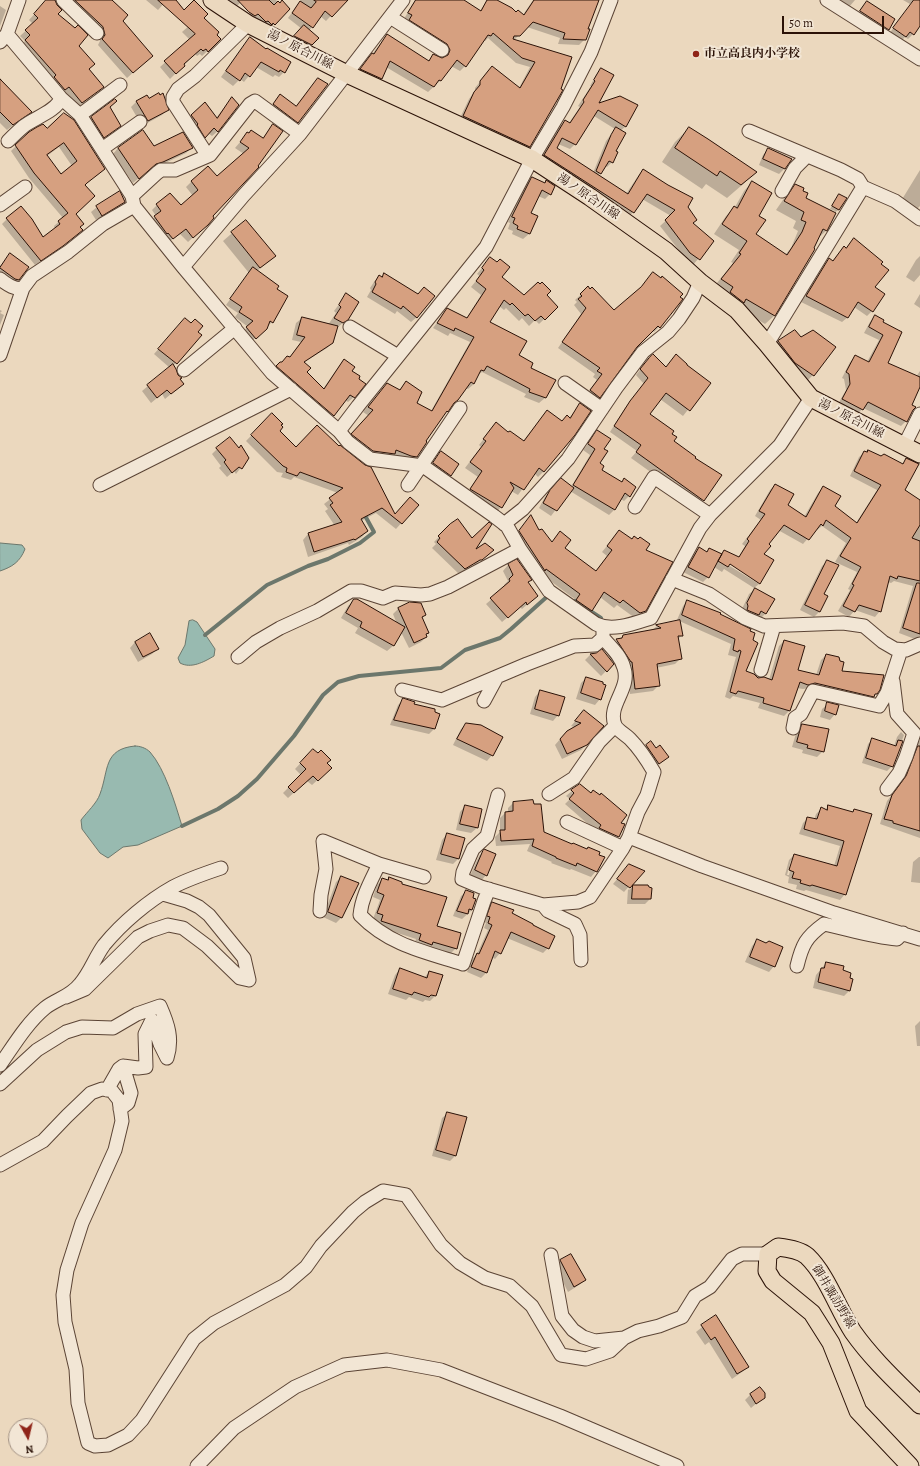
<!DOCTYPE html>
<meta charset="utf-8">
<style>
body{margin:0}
#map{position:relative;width:920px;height:1466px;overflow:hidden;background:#ebd8be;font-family:Alegreya,serif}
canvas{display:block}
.north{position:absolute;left:8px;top:1418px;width:40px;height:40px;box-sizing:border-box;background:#f2e6d5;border:1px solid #a29183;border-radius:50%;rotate:172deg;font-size:11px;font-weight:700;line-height:16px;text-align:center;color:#2b1207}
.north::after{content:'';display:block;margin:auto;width:14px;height:18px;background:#8f2418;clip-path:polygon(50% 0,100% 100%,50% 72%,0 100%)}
.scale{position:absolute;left:782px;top:16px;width:102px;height:18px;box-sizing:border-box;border:2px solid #2b1207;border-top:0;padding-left:5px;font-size:12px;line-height:14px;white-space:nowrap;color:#2b1207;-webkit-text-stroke:3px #f2e6d5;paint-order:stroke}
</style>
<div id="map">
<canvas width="920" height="1466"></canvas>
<div class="north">N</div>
<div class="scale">50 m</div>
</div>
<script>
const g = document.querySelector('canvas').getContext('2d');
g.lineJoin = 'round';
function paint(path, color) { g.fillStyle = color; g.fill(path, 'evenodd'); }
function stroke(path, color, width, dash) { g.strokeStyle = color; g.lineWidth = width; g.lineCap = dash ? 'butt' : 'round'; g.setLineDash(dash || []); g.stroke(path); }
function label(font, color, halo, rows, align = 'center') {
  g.font = font + ' Alegreya,"Noto Serif JP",serif'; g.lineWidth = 4; g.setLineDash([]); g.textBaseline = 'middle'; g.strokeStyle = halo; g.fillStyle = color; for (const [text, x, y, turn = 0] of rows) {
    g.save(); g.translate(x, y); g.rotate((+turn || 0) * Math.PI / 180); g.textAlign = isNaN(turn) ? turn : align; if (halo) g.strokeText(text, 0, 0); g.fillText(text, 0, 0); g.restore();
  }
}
const water = new Path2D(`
 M0,543L22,545L25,549C20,562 12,567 0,571Z
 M193,620L197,622L215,649L214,656C204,662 191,669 180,663L178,658L185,645L189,621Z
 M135,746C140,746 146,748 150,752C165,769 175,803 182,826L138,845L123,847L108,858L100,853L82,829L81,820C87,812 97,803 100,794C109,770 103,749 135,746Z`);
paint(water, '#98bab0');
stroke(water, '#6c776c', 1);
paint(new Path2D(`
 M47,0H51L57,14L75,30L78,46L88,69L103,87L77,108L20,46L25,41L20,36L33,24L29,20Z
 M63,0H111L121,21L146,61L127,78L98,45L100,41L98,33Z
 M146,0H167L158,10Z
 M224,0H243L233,10Z
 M267,0H276L280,4L289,9L269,29L248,15Z
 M301,0H346L326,21L320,16L309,31L312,45L306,50L290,42L302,29L288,18Z
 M415,0H462L480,11L487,0H495L523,15L533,0H596L585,39L579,45L558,44L560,38L527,27L514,40L570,58L529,146L524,152L458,122L469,99L475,91V88L487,73L519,88L530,67L516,63L488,38L485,41L483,40L465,66L460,71L451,66L441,80L428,92L386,67L381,79L376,84L356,75L387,35L428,61L434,55L442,59L444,58L445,56L441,49L404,19Z
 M841,0H855L849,7Z
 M903,0H914L910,4Z
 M867,2L888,29L882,34L855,17L862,7Z
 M0,6L6,10L0,26Z
 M200,16L220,39L202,56L200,54L197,56L195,54L170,79L160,67L190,40L182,32Z
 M902,16L913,34L908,39L905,37L900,42L889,34Z
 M250,39L284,72L279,77L275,75L273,77L256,67L244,82L240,79L233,86L221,77L245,44Z
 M601,69L597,104L636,106L625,127L620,131L614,151L612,162L607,167L605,166L598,176L626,194L638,176L643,170L687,208L692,223L713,241L693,265L685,258L660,226L671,216L642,199L633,212L628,218L539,160L560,126L565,121L569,123L580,107L578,106L591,86H590L596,75ZM594,116L615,129L606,141L593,173L556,148L558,144L570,149L575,144Z
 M0,78L2,80L1,81L30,112L7,130L0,123Z
 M147,96L148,100L167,110L162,115L142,126L131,107L136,102Z
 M280,96L295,107L298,122L292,128L268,110Z
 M115,100L109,108L119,126L98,142L86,123Z
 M227,104L218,131L212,136L208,133L200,142L186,121L191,115L216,118Z
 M273,125L201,230L188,242L180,234L167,243L149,222L156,216L152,210L157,205L180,207L193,196L186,187L191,182L208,167L216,177L244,154L235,148L247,134L262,139Z
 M689,128L756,172L742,185L727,198L706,184L702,189L662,162L675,142Z
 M47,129L104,169L83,185L74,214L79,227L76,235L57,250L35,265L2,224L7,219L43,239L55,229L54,226L63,218L29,178L11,151L29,133ZM59,147L72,166L61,176L47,156Z
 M154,147H192L186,153L157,167L150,169L133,183L113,154L118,148Z
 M768,149L784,169L779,174L759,165L763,155Z
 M920,170V206L916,210L901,201Z
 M533,178L544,184L546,181L550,194L545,199L538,196L529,213L537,216L529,234L523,239L512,234L513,231L508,229L510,223L508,222L527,183Z
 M752,182L758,216L755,234L785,255L791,248L798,231L793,228L796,221L776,210L787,194L795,185L804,199L834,213L835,211L830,209L839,195V210L835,212L826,231L817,239L812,249L814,250L774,316L765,324L737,308L713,288L733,263L731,262L739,250L714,234L726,216L735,207L744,191Z
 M124,202L118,207L96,220L91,212L97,207Z
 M246,221L274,256L257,271L275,289L272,322L250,343L241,333L248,327L235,317L238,313L226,305L249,273L223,241Z
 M854,239L880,264L874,288L872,311L867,316L854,307L848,317L842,322L801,302L824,265L829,259L832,261L839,253L844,247L846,249Z
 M10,255L18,280L12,285L0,277V266Z
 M920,256V275L914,282L906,277L916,260Z
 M490,258L501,278L524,296L545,295L557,307L539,324L535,320L529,326L522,318L519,321L506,308L504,310L499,306L489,322L517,356L530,368L554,380L545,398L539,403L524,397L526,394L482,372L478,375L474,384L468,389L466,388L457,400L442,416L424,441L416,457L411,462L368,456L347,439L369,416L363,412L387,384L398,391L406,383L416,403L431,411L470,342L450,333L448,336L433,328L447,309L466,319L481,295L471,287L480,276L477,274Z
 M384,275L417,317L411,322L397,311L395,314L367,297L371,290L370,288L374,282L379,276L381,277Z
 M588,288L614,311L679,297L659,327L654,332L652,330L634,349L599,397L594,402L585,396L597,380L593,377L595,374L558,348L581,314L574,305L577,302L575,300Z
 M920,294V308L914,304Z
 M346,295L347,319L337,328L332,343L327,348L303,363L305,372L323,389L339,366L344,360L351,371L354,397L348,402L345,400L328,421L274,368L280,363H282L289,358L301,342L292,340L296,323L302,318L328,325L336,313L334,311Z
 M0,310L2,311L0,313L4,315L0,325Z
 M875,317L882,323L886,364L916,377L920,371V385L911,405L906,421L901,426L863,408L857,415L838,404L846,390L844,379L842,378L850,362L855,357L867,362L879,340L864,333L870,322Z
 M185,319L200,335L173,366L179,380L177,389L165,399L162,394L151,403L142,391L170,368L154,354Z
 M795,331L813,375L805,383L770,350L779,342Z
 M649,358L665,368L685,365L709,383L683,416L660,399L649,415L671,434L673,441L694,458L721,476L698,506L631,458L637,451L610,432L625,408L644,384L636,375Z
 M580,405L544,471L538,477L534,473L518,495L511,491L501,507L496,513L466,495L478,477L465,468L481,447L479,445L496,423L508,433L523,441L547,411L561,422L569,418Z
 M272,414L280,426L278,431L296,448L395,515L417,505L396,529L376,513L361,521L367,531L362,537L349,545L348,543L308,557L303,540L308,534L335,526L325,511L328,509L324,504L338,493L294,477L291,480L281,477L283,473L277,472L246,441Z
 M598,431L603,450L598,464L601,470L621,483L624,480L629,496L624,501L621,499L614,510L609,515L570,491L551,516L539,508L545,497L556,485L571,487L590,455L583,450Z
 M217,449L248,458L236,474L234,471L227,477L219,468L221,466L212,454Z
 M441,452L451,476L445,481L428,469Z
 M865,452L902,464L906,459L903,491L920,501V641L899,633L913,586L894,581L891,583L888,582L880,611L875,617L855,610L849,617L838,611L850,590L848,589L857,572L835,562L846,543L822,526L817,530L816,529L803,544L778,530L768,544L762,554L726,561L725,563L759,584L754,588L724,569L722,572L714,567L708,577L703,582L683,572L694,554L699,549L706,553L710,549L721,555L724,551L738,558L745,546L742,544L761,520L755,516L770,490L775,485L786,505L804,517L818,493L824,487L834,507L856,523L877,490L850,476L859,457Z
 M530,517L539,531L551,543L563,548L595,572L607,556L602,552L619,531L632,540H638L644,550L645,611L639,616L635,618L617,605L614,608L600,597L586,615L572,606L576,600L541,574L514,537Z
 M450,525L473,552L487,555L475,565L474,564L459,574L432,548L436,544L434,542Z
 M517,561L527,583L537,596L522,609L520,607L502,622L486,604L506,587L504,585L508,581L503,571L508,565Z
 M828,561L820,611L814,617L800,610L822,566Z
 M755,589L774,599L765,614L760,619L742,609L749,594Z
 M354,600L397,624L393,614L398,609L410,603L425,615L422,618L428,633L426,635V637L421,642L409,648L401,632L393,646L387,651L355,633L358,628L341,618L348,606Z
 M688,601L749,630L745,672L758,679L769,680L779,646L784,641L797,670L816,675L821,660L826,655L840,672L876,693L868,701L809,688L803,689L797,688L789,711L784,716L758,708L760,703L733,696L730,699L725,697L736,657L728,655L731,644L677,620L683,606Z
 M680,622L682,635L677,640L681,658L675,664L656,668L659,685L653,691L630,694L627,667L612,645L624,636L651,631L657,626Z
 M135,642L157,649L152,654L138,662L130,648Z
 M596,654L613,664L601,676L585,660L590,655Z
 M586,678L602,685L600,699L595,705L576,699L581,683Z
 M540,691L558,715L553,721L530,714L535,697Z
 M403,700L439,714L434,729L429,734L390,725L398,705Z
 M828,704L835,714L830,720L820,717L822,709Z
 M584,711L587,744L581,750L562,759L555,745L567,731L575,727L571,726Z
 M466,724L492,755L487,761L453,745L461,729Z
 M802,725L823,751L817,757L802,753L803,750L792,747L797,730Z
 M901,732L904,735L892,766L887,771L862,763L868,744L873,739L894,746L897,737Z
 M920,740V838L880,824L887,801L901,783L916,744Z
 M650,743L656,750L667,757L653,769L641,751Z
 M313,750L331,768L312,785L307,781L288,798L283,793L301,775L295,769Z
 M579,785L620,823L623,825L618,837L613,842L596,831L565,804L570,799L566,796Z
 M513,803L543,832L572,845L587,850L596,871L591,877L571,869L570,870L551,863L552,862L527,851L530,844L496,846L495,837L500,832V818L505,813H508V808Z
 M465,806L477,828L471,833L456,830L460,812Z
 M829,806L852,813L854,810L845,894L840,900L806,890L804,891L796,889L797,885L788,883L789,877L785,875L789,860L794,855L834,866L840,846L799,834L803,823L808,818L814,820L816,814L821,809L825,810ZM791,860H793L789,875H787Z
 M447,834L464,839L458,859L453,864L436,860L442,840Z
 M485,850L486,875L481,881L470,876L479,856Z
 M919,857H920V883L911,882L913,862Z
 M629,865L643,871L624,892L613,884Z
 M341,877L342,917L336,923L323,917L336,882Z
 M389,878L456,948L450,954L414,945L416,939L376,926L378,921L373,919L380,900L373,897L377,885L383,879L387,881Z
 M633,886L651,888L650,899L645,904H627L628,889L629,890Z
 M467,891L472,910L462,919L453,916L461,896Z
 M493,903L511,913L548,948L543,953L507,938L500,953L495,959L492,957L486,973L481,978L467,972L472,959L477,954L488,930L484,928L486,923L483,921L487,908Z
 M757,940L774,966L769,972L745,962L752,946Z
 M826,963L842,971L849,991L844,996L813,988L816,975Z
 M400,969L424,978L429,972L435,996L430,1001L425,1000L423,1002L409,997L406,1000L388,994L395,975Z
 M920,1021V1046H917L915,1026Z
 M448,1113L456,1155L450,1161L432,1156L442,1118Z
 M561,1261L585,1280L579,1285L568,1292L555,1266Z
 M716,1316L747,1367L742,1372L732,1379L709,1342L705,1345L696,1332Z
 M750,1395L764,1397L751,1408L745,1400Z`), '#0003');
stroke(new Path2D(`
 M575,601L601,618
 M205,635L267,585L308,566L328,559L360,543L374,532L363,512
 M182,826L218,809L238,796L257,779L294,736L323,695L338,682L359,676L441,668L465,650L500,638L511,629L550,594`), '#6c776c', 4);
const building = new Path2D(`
 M46,0H55L57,5L62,10L58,14L75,28L78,25L88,35L79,46L95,64L89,69L104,87L82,103L69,87L65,90L54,77L56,75L25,40L30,35L25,30L38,18L34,14Z
 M75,0H112L128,15L123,21L153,56L133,73L102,39L105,35L103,27Z
 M158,0H176L184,10L194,0L208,14L204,18L219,32L217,35L221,39L208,52L206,49L203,51L201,49L184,64L185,66L176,74L164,61L195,34Z
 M238,0H269L274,5L278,1L280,3L282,0L290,9L275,25L273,23L272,25L268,21L266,22L258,14L255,16L249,12Z
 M314,0H348L332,17L325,11L313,28L292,13L300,1L311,8L316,2Z
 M416,0H464L481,11L487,0H497L512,8L516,12L518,10L524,15L534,0H599L588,29H590L586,40L563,39L565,33L533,22L520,36H514L513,39L572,57L561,89L563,90L530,147L463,116L474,92L480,85V81L492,66L520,88L535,62L522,58L493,33L491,36L488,35L466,67L457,60L441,81L439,80L434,87L390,61L382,79L360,69L372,53L374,54L387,34L429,61L433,54L442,58L448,55L450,50L447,44L409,20L412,15L408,13Z
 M914,0H920V26L914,35L910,32L906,37L893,28Z
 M867,1L895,19L889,30L860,11Z
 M304,25L319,38L312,45L294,36Z
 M250,37L266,49L267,48L291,62L285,73L280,70L279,72L261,62L250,77L245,73L240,81L226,71Z
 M601,68L614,75L599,103L620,96L638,105L626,127L598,110L576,145L562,138L557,148L628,194L643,169L668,185L693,198L688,207L697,220L693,223L714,241L700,260L690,253L665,220L675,210L647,194L634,213L544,155L565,120L570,123L584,102L583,100L595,81L594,80Z
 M318,78L328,84L298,123L273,104L280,94L296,106Z
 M0,79L32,112L13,125L0,112Z
 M159,93L160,95L163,93L169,110L148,121L136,101L147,95L149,98Z
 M232,97L239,105L218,132L214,128L205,138L197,125L198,124L191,115L205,102L217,118Z
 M115,99L117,101L110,107L121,126L104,138L91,117Z
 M64,113L74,120L105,169L87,183L85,185L95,196L76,214L84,224L80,227L83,230L63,246L41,261L6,218L21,206L32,219L43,237L60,224L58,221L68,213L34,173L15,145L29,132L37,127L43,124L47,128ZM64,143L77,161L61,174L47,155Z
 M273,124L283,131L258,166L259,167L213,216L214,218L208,225L193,238L186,229L173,239L168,233L167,234L154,216L161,211L156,204L170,193L181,205L198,190L191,181L208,166L217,176L249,148L240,142L247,132L249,133L251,130L263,138Z
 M616,127L626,133L616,151L618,152L613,163L609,161L601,174L596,171L611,135Z
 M689,127L708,139L757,172L741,185L720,171L717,176L675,148Z
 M143,130L154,146L183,132L193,148L163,162L156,164L139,179L118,148Z
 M768,148L792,159L785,169L763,159Z
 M532,177L545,183L546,180L555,186L551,195L542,190L531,213L538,216L530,234L517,229L518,226L513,223L515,218L512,217Z
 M752,181L772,193L759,216L766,220L756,234L787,255L802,232L806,222L801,220L804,212L784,201L795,184L804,188L803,191L808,193L806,198L836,213L827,231L823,229L814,248L815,249L775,316L746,299L744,303L730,292L733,287L721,279L741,254L739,253L747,241L722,224L734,206L737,208Z
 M120,191L125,202L102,216L96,206Z
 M839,194L847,198L839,210L832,206Z
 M246,220L276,256L260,268L231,232Z
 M854,238L883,262L881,264L889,270L875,287L885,294L873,312L858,302L848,318L806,296L829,258L833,261L844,246L846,248Z
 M10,253L29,267L19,280L15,279L0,268Z
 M490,257L497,262L500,259L510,267L502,277L524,295L538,282L540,284L542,282L551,291L547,295L558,307L545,320L541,316L535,321L528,314L525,316L512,303L510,305L504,300L490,322L527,341L519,355L533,363L531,368L556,380L546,398L529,392L530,389L487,366L484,371L481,370L474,384L471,382L458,400L454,403L448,412L447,411L426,441L427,442L417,457L411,456L396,450L395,454L373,451L351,434L373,410L368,407L387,383L400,390L406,381L422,392L417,403L432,411L474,337L455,328L454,331L437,323L447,308L467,318L486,289L476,281L484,270L482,268Z
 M253,267L279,286L277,289L288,296L273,323L270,321L267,329L256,339L246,327L253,321L239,312L242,307L230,299Z
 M653,272L661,278L662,276L683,294L680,297L683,299L660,328L658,326L637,347L600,398L590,390L602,374L597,371L600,368L562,342L586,308L578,299L582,296L580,294L588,286L590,289L592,287L614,310L641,287Z
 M384,273L418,294L424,287L435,296L417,318L403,306L401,309L372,292L376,284L375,282L379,275L382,277Z
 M346,293L359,302L348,320L343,323L334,318L341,307L339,305Z
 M875,315L884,320L883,322L902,332L888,363L920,377V387L912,405L916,407L913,410L907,422L868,402L863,410L842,399L850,384L849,374L846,372L855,355L869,362L883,335L869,327Z
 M302,317L338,326L333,343L304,362L311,368L307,372L324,389L344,359L355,367L352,371L360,376L359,379L366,384L355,398L350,395L334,416L276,366L280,362H282L287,356L290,357L305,337L297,335Z
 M185,318L191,323L195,319L203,326L198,332L202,335L177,364L158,349Z
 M795,330L801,337L813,330L836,347L814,376L795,363L778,341Z
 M653,354L666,367L676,354L687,364V365L711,383L690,411L666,393L650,414L674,431L672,434L677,437L674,441L696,457L695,458L722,475L704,501L636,452L641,445L614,426L630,401L648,378L640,369L649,358Z
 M173,364L176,369L178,375L182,378L180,379L184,384L171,394L167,390L157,398L147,385Z
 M580,403L591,411L575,435L544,472L539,468L524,490L510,482L514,488L502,508L470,489L482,471L470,462L486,441L483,439L496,422L508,432L510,431L524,441L547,410L562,421L567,415L570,418Z
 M272,413L283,424L281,425L283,427L280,431L296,447L317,425L339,446L340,445L365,465L371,467L395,514L410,497L419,505L402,524L382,508L361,519L368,531L355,540L354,539L314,552L308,533L342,522L330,505L333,503L329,498L343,488L300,472L297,476L286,472L287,468L283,466L251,435Z
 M597,430L611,439L604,449L608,451L600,463L604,466L602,470L622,482L624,478L636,487L630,497L625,493L615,510L573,485L595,449L588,444Z
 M230,437L239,448L241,445L249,458L242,469L239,467L232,473L224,462L226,460L216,448Z
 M868,450L881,456L884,454L903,464L906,458L919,464L905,490L920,500V525L912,538L920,541V581L898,576L897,579L890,576L881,612L859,605L855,612L843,606L854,585L852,584L861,567L840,556L851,538L826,520L823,526L821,524L809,540L784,525L769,544L771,546L764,554L774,560L760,584L730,564L728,567L718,561L709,578L688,567L699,547L707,552L709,548L722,554L718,561L724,550L739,557L749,541L747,539L765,514L759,511L775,484L794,494L788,505L806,517L823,486L841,496L835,506L857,523L881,485L854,471L864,451L867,452Z
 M441,451L459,464L451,476L433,463Z
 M561,478L574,488L557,511L543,503L550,490Z
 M531,515L539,530L542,529L552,542L560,531L571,540L565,548L596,571L612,550L607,546L619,530L632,539L634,536L638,539L640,537L650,544L646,550L673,562L646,611L640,613L623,600L620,603L604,592L592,611L576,600L580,594L546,569L545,571L519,531Z
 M458,519L472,538L489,522L492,524L476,549L485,543L494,550L482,560H480L465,569L437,542L440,538L438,536L450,524Z
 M517,559L532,580L528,582L538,596L527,605L526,602L508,618L490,598L510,581L509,579L513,575L508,564Z
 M827,560L839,565L824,594L828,596L820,612L805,605Z
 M917,583H920V634L903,628Z
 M755,588L775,599L766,614L761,611L759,615L747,610L748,606L747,603Z
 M354,599H357L405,627L394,646L360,627L362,622L346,613Z
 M687,600L721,613L720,614L751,629L750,631L755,633L753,640L758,643L746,671L754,674L758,678L764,677L772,680L784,640L805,646L798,670L819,675L826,654L839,657L840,661L844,662L842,671L884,675L880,690L877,694H875L874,697L815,683L808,685L800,682L790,711L763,703L764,698L738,691L736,694L730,692L741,651L739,650L738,652L733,650L735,639L682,615Z
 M410,602L421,603L426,615L422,617L429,633L426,634L427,637L414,643L398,608Z
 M680,620L683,636H678L682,659L657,664L660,686L635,689L632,662H631L616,639L622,638L623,635L661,628L656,625Z
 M150,633L159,649L143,657L135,642Z
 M602,649L614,664L607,672L590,654L596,653Z
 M586,677L603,682V684L606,685L601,700L581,693Z
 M540,690L565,697L559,716L535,709Z
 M403,698L415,702L414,704L435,709V712L440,714L435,729L394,720Z
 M827,702L839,705L836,715L825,711Z
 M584,710L604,726L587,745L567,754L560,739L567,731L581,723L575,721Z
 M466,723L481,725L503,737L493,756L457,739Z
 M802,724L829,729L824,752L807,748L808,745L797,742Z
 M872,738L896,746L898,740L903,741L893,767L866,758Z
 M651,741L656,748L660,745L669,757L659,764L646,745Z
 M918,746H920V831L893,823V821L884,819L892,795L906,776Z
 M313,749L318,753L321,750L331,760L327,763L332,768L318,781L313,776L294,793L288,787L306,769L300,763Z
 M580,784L591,793L593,790L600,795L601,793L627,815L621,823L625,824L619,837L599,828L601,825L569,799L574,793L571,790Z
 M533,800L534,804H541L544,832L572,844L573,843L587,849L588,847L600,852L599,855L605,857L597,872L577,863L576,866L556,858V857L532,846L534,839L501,841L500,830H505V812L513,811V802Z
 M465,805L482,809L478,828L460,824Z
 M828,805L853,812L854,809L872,814L846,895L812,885L810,886L800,883L801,880L792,878L794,872L789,870L794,854L837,866L844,841L804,829L807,817L817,819L821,807L827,810Z
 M447,833L465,838L459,859L441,854Z
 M484,849L496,854L487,876L475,870Z
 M629,864L645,871L630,888L617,879Z
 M341,876L359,883L342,918L328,912Z
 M389,877L402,882V884L447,897L437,926L461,933L457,949L433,942L432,945L419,940L421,934L381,921L383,915L377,913L384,895L377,892L382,878L388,880Z
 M633,885H648L649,887L652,888L651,899H632Z
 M466,890L474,893L473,898L476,899L472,910L469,909L468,914L457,911Z
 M492,902L514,910L512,913L533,924V925L555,936L549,949L511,932L501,954L495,951L487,973L471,967L477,953L479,954L492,925L488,923L490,917L487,916Z
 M757,939L766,943L769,941L783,947L775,967L750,957Z
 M826,962L844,966L843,970L851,973L850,978L853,979L850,991L818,982L821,968H824Z
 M400,968L427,978L429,971L443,975L436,996L431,995L429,997L414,992L412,995L393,989Z
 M447,1112L467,1117L456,1156L436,1150Z
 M571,1254L586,1280L574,1287L560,1260Z
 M716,1315L749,1367L737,1374L715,1337L711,1340L701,1325Z
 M760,1387L765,1393V1398L756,1404L750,1394Z`);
paint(building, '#d6a080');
stroke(building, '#2b1207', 1);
const minor = new Path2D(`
 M63,0L97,33
 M827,0L920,59
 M390,17L442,50
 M7,34L61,98L80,115L132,196L134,206L183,267L272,373L339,431L348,442L370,459L423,466L494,516L507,526L520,549L549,591L596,624C613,632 635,623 651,618L700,528L710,515L780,445L811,398
 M0,42L7,34L19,0
 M80,115L120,85
 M749,131L841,170L858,179L863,187
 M8,141C13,136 18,131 24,126C34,118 57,111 61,98
 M102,149L140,122
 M210,155L204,150L173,102V97L178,89L195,76L248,24
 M782,191L795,168L806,157
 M132,196L157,173L161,170H175L210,155L250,104L255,101L300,134
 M0,205L25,187
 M183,267L244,195L300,134L403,0
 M0,279C7,284 14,290 23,288
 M350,327L398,356
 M767,344L863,187L895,201L920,219
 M0,355L23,288L32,276L68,252L103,224L134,206
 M184,370L235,328
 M565,383L602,409
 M339,431L358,406L486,247L532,159L563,107L591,52L611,0
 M904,446L920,414
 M100,485L291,389
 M408,485L460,408
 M635,507L654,477L710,515
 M504,524L523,509L568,459L616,388L643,352L668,332L679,319L693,298L700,282
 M672,579L709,594L745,618L764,626L843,623L864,626L883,642L895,649L906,650L920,644
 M238,657L256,642L280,628L317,611L351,591H361L383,598L395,593L421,595L430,594L448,587L520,549
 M761,670L774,626
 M402,690L442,700L527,664L574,646L595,645L603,638
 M484,701L497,677
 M793,728L795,718L801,714L813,691L879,706L887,693L901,650
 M887,789L899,773L906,757L914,733L897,714L893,681
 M549,794L574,778L599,742L615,726
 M498,795L487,836L473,849L463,872L462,879L481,887L543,905L578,902L590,897L623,848L629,837L638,812L647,795L654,772C647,760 640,749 630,739C626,735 617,730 615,725C607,705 631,689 624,668C621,656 611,647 603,638V627
 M567,822L623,848
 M629,837L702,866L834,913L920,939
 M379,864L424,877
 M543,905L548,911L575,924L580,935L581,960
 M320,911L321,895L326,869L323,841L379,864C371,881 362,896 360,915C389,945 425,952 463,964L484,901L489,889
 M797,966C802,945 806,937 824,924C848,929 872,937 897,939L903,933
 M66,997L85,989L138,937L150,931L168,925L183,928L207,946L240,978L249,980L244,958L209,915L199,907L187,901L163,894
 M0,1065C14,1045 27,1023 45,1008C56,999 70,997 80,984C90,973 95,957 104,945C122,923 148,901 173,887C188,879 206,873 221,868
 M0,1084L37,1050L66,1032L82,1027L113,1028L137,1014L160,1006C168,1024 173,1039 167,1058L160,1044L152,1020L145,1034L146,1067L138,1068L123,1066L131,1093L128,1103L120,1109
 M107,1090L119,1069L123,1066
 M0,1165L43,1141L67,1116L91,1093L102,1089L112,1091L119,1100L122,1121L115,1150L82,1223L67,1270L63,1295L65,1322L76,1369L78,1403L88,1443L95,1446L108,1445L128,1435L142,1420L194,1339L214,1323L285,1285L306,1267L321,1246L353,1212L365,1202L383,1191L406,1195L441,1245L460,1263L485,1278L510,1286L532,1306L561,1355L586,1359L610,1351L624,1338L638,1331L659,1326L682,1317L695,1296L710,1287L732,1259L742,1254H768
 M551,1255L562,1316L573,1330L583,1337L595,1341L624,1338
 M197,1466L234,1428L295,1387L344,1365L387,1360L441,1370L560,1416L677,1466`);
const major = new Path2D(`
 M212,0L248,24L347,74L532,159L590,197L666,251L700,282L737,310L767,344L811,398L920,454
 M910,1466L858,1411L831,1343L812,1313L773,1281L767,1271L768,1254L778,1247C787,1248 800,1250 807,1256C827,1275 838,1309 853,1332C872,1359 897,1382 920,1405`);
stroke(minor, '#5b4435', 15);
stroke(major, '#2b1207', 19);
stroke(minor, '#f2e6d5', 13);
stroke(major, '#ebd8be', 17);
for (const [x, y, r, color] of [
 [696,54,4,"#8f2418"]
]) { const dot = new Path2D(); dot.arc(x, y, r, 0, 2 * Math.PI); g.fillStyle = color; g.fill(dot); stroke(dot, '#f2e6d5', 1.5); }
label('12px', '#2b1207', '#f2e6d5', [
 ["湯ノ原合川線",300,50,27],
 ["湯ノ原合川線",588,197,34],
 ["湯ノ原合川線",851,419,27],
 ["御井諏訪野線",833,1297,59]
]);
label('bold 12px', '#2b1207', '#f2e6d5', [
 ["市立高良内小学校",704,54]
], 'left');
</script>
